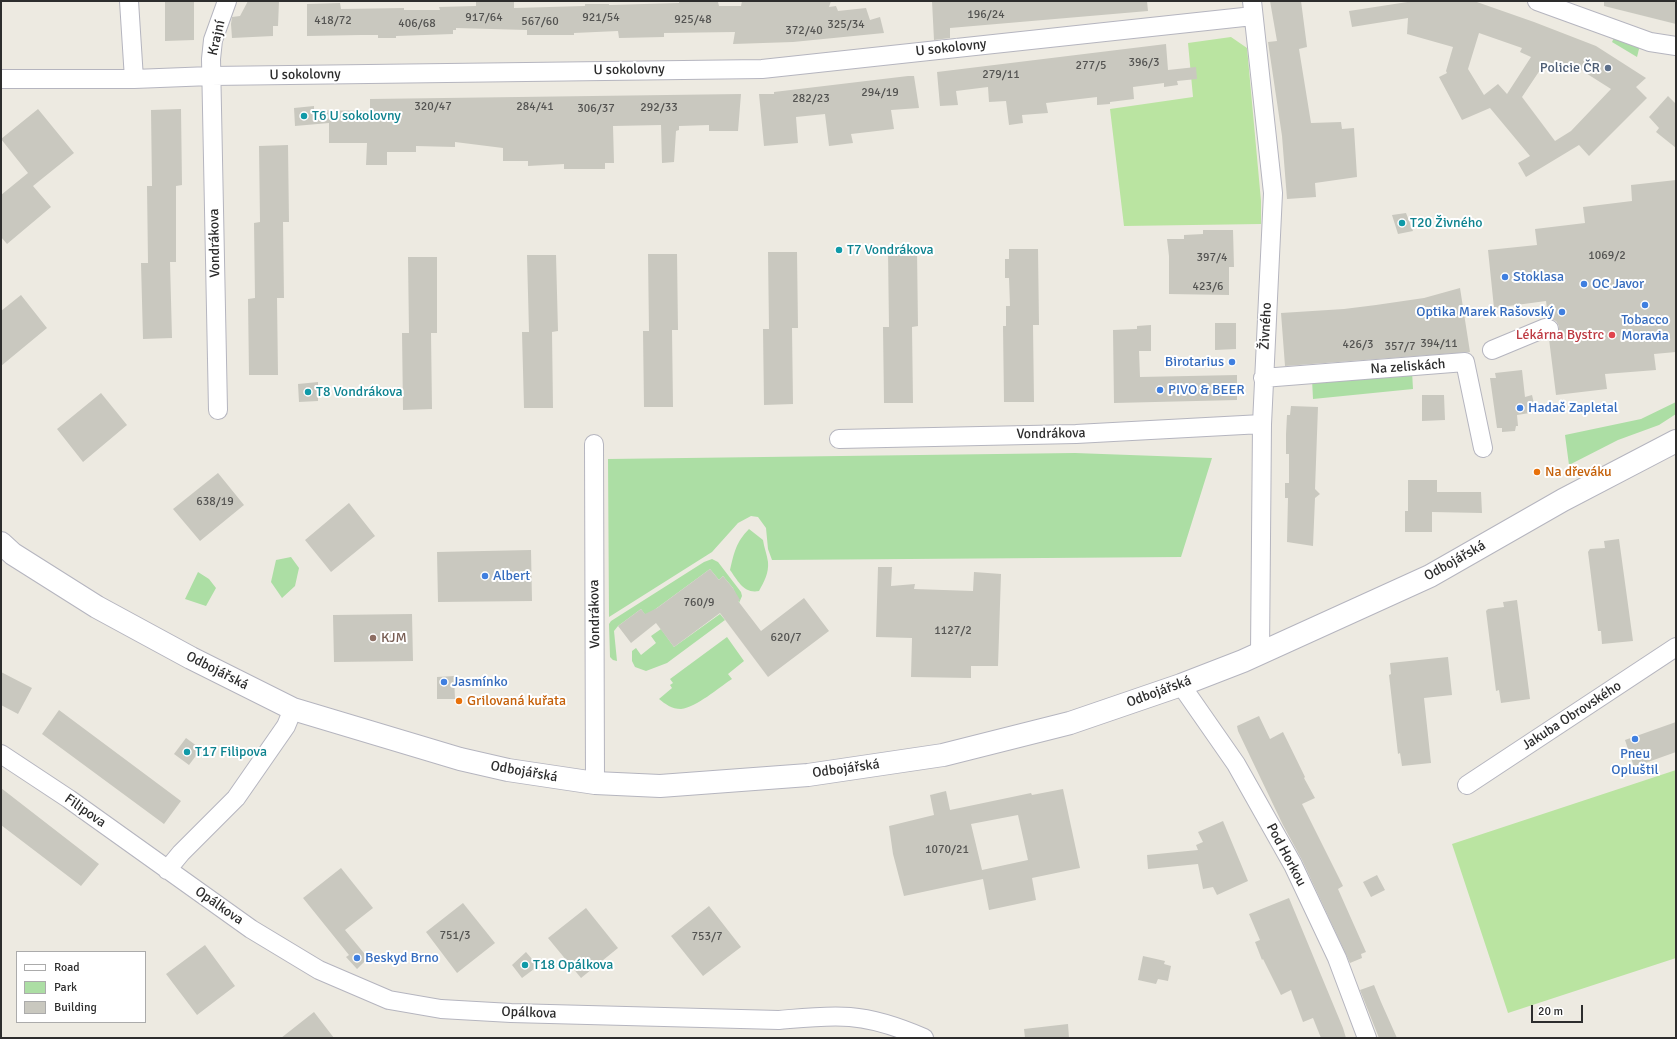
<!DOCTYPE html>
<meta charset="utf-8">
<style>
body{margin:0}
#map{position:relative;width:1677px;height:1039px;overflow:hidden;background:#edeae1;font-family:Signika,sans-serif}
canvas{display:block}
.frame{position:absolute;inset:0;border:2px solid #2d2d2d;pointer-events:none}
.legend{position:absolute;left:16px;top:951px;width:130px;height:72px;box-sizing:border-box;background:#fff;border:1px solid #ababab;margin:0;padding:5px 7px;list-style:none;font-size:12px;color:#2d2d2d}
.legend li{display:flex;align-items:center;gap:8px;height:20px}
.legend b{width:20px;border:1px solid #ababab}
.scale{position:absolute;left:1531px;top:1005px;width:52px;height:18px;box-sizing:border-box;border:2px solid #2d2d2d;border-top:0;padding-left:5px;font-size:12px;line-height:14px;white-space:nowrap;color:#2d2d2d;-webkit-text-stroke:3px #fff;paint-order:stroke}
</style>
<div id="map">
<canvas width="1677" height="1039"></canvas>
<div class="frame"></div>
<ul class="legend">
<li><b style="height:5px;background:#fff"></b>Road</li>
<li><b style="height:11px;background:#acdea4"></b>Park</li>
<li><b style="height:11px;background:#c9c8bf"></b>Building</li>
</ul>
<div class="scale">20 m</div>
</div>
<script>
const g = document.querySelector('canvas').getContext('2d');
g.lineJoin = 'round';
function paint(path, color) { g.fillStyle = color; g.fill(path, 'evenodd'); }
function stroke(path, color, width, dash) { g.strokeStyle = color; g.lineWidth = width; g.lineCap = dash ? 'butt' : 'round'; g.setLineDash(dash || []); g.stroke(path); }
function label(font, color, halo, rows, align = 'center') {
  g.font = font + ' Signika,sans-serif'; g.lineWidth = 4; g.setLineDash([]); g.textBaseline = 'middle'; g.strokeStyle = halo; g.fillStyle = color; for (const [text, x, y, turn = 0] of rows) {
    g.save(); g.translate(x, y); g.rotate((+turn || 0) * Math.PI / 180); g.textAlign = isNaN(turn) ? turn : align; if (halo) g.strokeText(text, 0, 0); g.fillText(text, 0, 0); g.restore();
  }
}
paint(new Path2D(`
 M1614,38L1640,45L1637,57L1612,42Z
 M1412,371L1413,389L1313,399L1312,379Z
 M1676,402V414L1659,425L1618,440L1569,465L1565,435L1641,419Z
 M1075,453L1212,458L1181,557L772,560L768,549L766,528L758,517L751,516L738,523L712,552L609,617L608,459Z
 M749,529L763,540C764,547 767,555 768,562C769,573 764,582 759,591C744,594 738,581 730,570C734,553 736,542 749,529Z
 M291,557L299,568L295,586L282,598L271,582L276,560Z
 M712,559L718,562L741,592L742,596L739,603L733,588L723,576L719,580L710,569L646,616L641,609L618,626L614,631L617,661L613,660L610,657L609,624L611,621L704,562Z
 M198,572L209,579L216,588L206,606L185,599Z
 M720,614L725,620L667,663L646,671L635,667L632,661V651L636,648L641,655L656,643L651,636L661,629L674,647Z
 M727,637L744,661L728,674L732,679C718,688 697,707 681,709C672,709 665,704 659,699L672,688L670,685L673,683L670,679Z`), '#acdea4');
paint(new Path2D(`
 M1231,37L1247,48L1261,201V224L1124,226L1110,109L1193,97L1188,43Z
 M1676,770V958L1508,1013L1452,844Z`), '#bae4a1');
paint(new Path2D(`
 M165,1H194V40L165,41Z
 M248,1H279L278,26H273V36L232,38L231,24L232,17L240,16Z
 M476,1H514V8L585,6V4H609V5L679,3V1L718,2L719,6H741L742,1H831L829,7L836,6L838,11L866,8L870,20L880,17L884,33L793,42L733,44L735,32L664,33V37L619,38L618,31L574,33V35H527V30L456,28V30H453V34L396,36V38H378V35H361L307,36V4L340,3L341,9L404,8V10H440L439,7L476,6Z
 M932,1H1147L1148,11L950,28V38L934,40Z
 M1270,1H1301L1307,47L1299,49L1311,123L1341,122L1342,129L1354,128L1357,177L1315,183L1316,197L1287,199L1282,136L1268,42L1277,41Z
 M1414,1H1474L1534,22L1596,46L1646,78L1636,87L1647,98L1589,156L1579,145L1526,177L1518,163L1530,156L1490,108L1462,120L1439,77L1447,73L1446,71L1453,47L1407,34L1408,18L1352,27L1349,11ZM1479,33L1522,48L1520,52L1531,57L1507,94L1498,84L1484,95L1468,69ZM1546,61L1568,69L1570,63L1611,89L1571,131L1555,141L1522,97Z
 M1604,1H1676V24L1604,6Z
 M1166,44L1168,70L1196,67L1197,79L1177,81L1178,85L1164,87V83L1133,87L1134,99L1110,102V104L1097,105V97L1046,103L1048,113L1022,115L1023,123L1009,125L1006,101L989,102L988,87L956,91L958,105L940,106L937,72Z
 M908,76H914L919,108L891,110L894,129L851,134L853,143L829,146L825,114L796,117L798,143L764,146L759,94H774V92Z
 M741,94L738,131H709V125L679,126V130L676,131L674,162L662,163L661,125L613,126L614,163H605V169H564V164L528,166V161H503V148L455,142V147L416,146V152H387V165H366L367,143H329V123L295,126L294,108L314,106V110L370,111V99Z
 M1668,96L1676,104V148L1656,132L1659,128L1649,117Z
 M38,109L74,153L33,186L51,207L7,244L1,237V195L28,173L1,139Z
 M181,109L182,185L176,186V262H170L172,338L143,339L141,263H148L147,186H152L151,110Z
 M288,145L289,222H283L284,298H277L278,375H249L248,299L255,298L254,223L260,222L259,146Z
 M1676,180V352L1654,354L1656,370L1605,374L1607,389L1556,395L1549,339L1557,336L1559,331V326L1556,321L1548,318L1546,301L1494,308L1488,250L1537,245L1535,229L1585,223L1583,207L1632,201L1631,185Z
 M1406,213L1413,231L1398,234L1392,215Z
 M1203,230H1233L1234,267H1229V295L1169,294V256L1167,239H1184V235L1203,234Z
 M1009,249H1038L1039,325H1033L1034,402H1004L1003,326H1006V306H1010L1009,278H1005V259H1009Z
 M906,250H917L918,326L912,327L913,403H884L883,327H889L888,251Z
 M768,252H797L798,328H792L793,404L764,405L763,329H769Z
 M648,254H677L678,330H672L673,407H644L643,331H649Z
 M527,255H556L558,331L552,332L553,408H524L522,332H529Z
 M408,257H437V333H431L432,409L403,410L402,333H409Z
 M1460,288L1470,352L1285,366L1281,313L1344,309L1376,305L1424,298Z
 M21,295L47,328L1,366V311Z
 M1215,323H1236V349L1215,350Z
 M1151,325V351H1139L1140,377L1237,375V400L1114,403L1113,330L1137,329V326Z
 M1522,370L1525,397L1532,395L1536,412L1517,415L1518,426H1516L1515,431L1502,432V428H1497L1490,378H1496L1495,373Z
 M318,382V401L299,402L298,384Z
 M101,393L127,425L83,462L57,429Z
 M1422,395H1444L1445,420L1422,421Z
 M1291,406L1318,407L1315,489L1320,494L1315,498L1313,546L1287,542L1288,498H1285V483H1289V454H1286V434L1287,415H1290Z
 M218,473L244,505L200,541L173,509Z
 M1408,480H1437V492H1481L1482,513L1432,512V532H1405V511H1408Z
 M349,503L375,536L331,572L305,540Z
 M1619,539L1633,641L1602,644L1601,631H1598L1588,552L1590,549L1605,548L1604,541Z
 M531,550L532,601L438,602L437,552Z
 M878,567H892L891,586L915,584L914,589L973,591L974,572L1001,574L998,666H971V678L911,677L912,638L876,637Z
 M710,569L719,580L723,576L733,588L740,600L738,601L761,631L804,598L829,631L768,677L720,613L674,647L656,623L631,643L618,626L641,609L645,614L657,608Z
 M1517,600L1530,699L1501,703L1499,690L1496,691L1486,611L1488,609L1504,607L1503,602Z
 M412,614L413,661L334,662L333,615Z
 M1448,657L1452,695L1424,698L1431,763L1402,766L1400,753L1398,754L1389,675L1391,674L1390,663Z
 M1,672L32,688L18,714L1,705Z
 M454,676L455,699H437V677Z
 M59,710L181,801L164,824L42,734Z
 M1259,716L1270,739L1283,732L1305,777L1304,778L1315,798L1302,804L1343,886L1338,889L1366,952L1361,954L1362,958L1350,963L1302,860L1283,825L1238,731L1237,726Z
 M1676,722V752L1634,767L1625,740Z
 M186,738L201,749L189,765L174,754Z
 M1,788L99,864L81,886L1,825Z
 M1063,789L1080,868L1032,878L1036,900L989,910L983,879L904,896L893,854L889,826L934,815L930,795L946,791L950,810L1031,793L1032,795ZM1018,815L1028,860L982,870L971,824Z
 M1223,821L1248,881L1217,895L1213,887L1203,889L1198,864L1148,869L1147,855L1198,850L1196,845L1203,842L1198,832Z
 M341,868L373,908L345,930L368,958L357,969L346,957L349,955L303,898Z
 M1377,875L1385,890L1371,897L1363,882Z
 M1289,898L1343,1028L1346,1038H1321L1313,1018L1303,1022L1291,990L1281,995L1263,959L1262,960L1255,942L1260,940L1249,914Z
 M463,903L495,943L457,973L426,932Z
 M709,906L741,947L703,976L671,936Z
 M586,908L618,948L581,978L548,938Z
 M205,945L235,986L197,1015L166,974Z
 M526,952L538,966L522,978L512,965Z
 M1143,956L1165,961L1164,964L1171,966L1168,981L1158,979L1156,984L1138,980Z
 M1374,985L1381,1002L1397,1038H1379L1360,990Z
 M314,1012L334,1038H281Z
 M1068,1024L1069,1038H1025L1024,1029Z`), '#c9c8bf');
const street = new Path2D(`
 M129,1L134,79
 M1252,1L1273,193L1262,424L1260,653
 M1537,1L1650,42L1676,46
 M1,79H134L211,76L762,69L1253,16
 M1492,350L1545,328L1549,329
 M1263,378L1465,362L1483,448
 M218,410L211,59L213,40L227,1
 M839,439L1076,434L1262,424
 M594,444L595,783
 M1181,685L1236,764L1293,865L1337,958L1367,1038
 M1,754L69,799L251,929L319,970L389,1000L441,1009L511,1013L779,1020C802,1018 827,1015 850,1017C876,1019 901,1028 924,1038
 M1467,785L1676,647
 M167,870L181,853L236,798L286,726L293,709`);
const secondary = new Path2D(`
 M1,543L13,554L97,607L191,658L293,709L460,759L508,770L595,783L660,786L808,775L943,755L1070,723L1181,685L1243,661L1430,576L1563,500L1676,441`);
stroke(street, '#b5b5bf', 20);
stroke(secondary, '#b5b5bf', 24);
stroke(street, '#fff', 18);
stroke(secondary, '#fff', 22);
for (const [x, y, r, color] of [
 [1608,68,4,"#5c6f8a"],
 [304,116,4,"#0f9aa8"],
 [1402,223,4,"#0f9aa8"],
 [839,250,4,"#0f9aa8"],
 [1505,277,4,"#3f7fe0"],
 [1584,284,4,"#3f7fe0"],
 [1645,305,4,"#3f7fe0"],
 [1562,312,4,"#3f7fe0"],
 [1612,335,4,"#e0444e"],
 [1232,362,4,"#3f7fe0"],
 [1160,390,4,"#3f7fe0"],
 [308,392,4,"#0f9aa8"],
 [1520,408,4,"#3f7fe0"],
 [1537,472,4,"#e8710a"],
 [485,576,4,"#3f7fe0"],
 [373,638,4,"#8d6e63"],
 [444,682,4,"#3f7fe0"],
 [459,701,4,"#e8710a"],
 [1635,739,4,"#3f7fe0"],
 [187,752,4,"#0f9aa8"],
 [357,958,4,"#3f7fe0"],
 [525,965,4,"#0f9aa8"]
]) { const dot = new Path2D(); dot.arc(x, y, r, 0, 2 * Math.PI); g.fillStyle = color; g.fill(dot); stroke(dot, '#fff', 1.5); }
label('12px', '#545452', null, [
 ["196/24",986,15],
 ["917/64",484,18],
 ["921/54",601,18],
 ["925/48",693,20],
 ["418/72",333,21],
 ["567/60",540,22],
 ["406/68",417,24],
 ["325/34",846,25],
 ["372/40",804,31],
 ["396/3",1144,63],
 ["277/5",1091,66],
 ["279/11",1001,75],
 ["294/19",880,93],
 ["282/23",811,99],
 ["320/47",433,107],
 ["284/41",535,107],
 ["292/33",659,108],
 ["306/37",596,109],
 ["1069/2",1607,256],
 ["397/4",1212,258],
 ["423/6",1208,287],
 ["394/11",1439,344],
 ["426/3",1358,345],
 ["357/7",1400,347],
 ["638/19",215,502],
 ["760/9",699,603],
 ["1127/2",953,631],
 ["620/7",786,638],
 ["1070/21",947,850],
 ["751/3",455,936],
 ["753/7",707,937]
]);
label('14px', '#2d2d2d', '#fff', [
 ["Krajní",217,38,-77],
 ["U sokolovny",951,48,-6],
 ["U sokolovny",629,70,-1],
 ["U sokolovny",305,75,-1],
 ["Vondrákova",215,243,-91],
 ["Živného",1266,326,-87],
 ["Na zeliskách",1408,367,-4],
 ["Vondrákova",1051,434,-1],
 ["Odbojářská",1455,561,-29],
 ["Vondrákova",595,614,-91],
 ["Odbojářská",217,671,27],
 ["Odbojářská",1159,692,-20],
 ["Jakuba Obrovského",1572,716,-33],
 ["Odbojářská",846,769,-8],
 ["Odbojářská",524,772,10],
 ["Filipova",85,811,35],
 ["Pod Horkou",1286,855,62],
 ["Opálkova",219,906,35],
 ["Opálkova",529,1013,2]
]);
label('14px', '#4e5e75', '#fff', [
 ["Policie ČR",1600,68]
], 'right');
label('14px', '#0d838f', '#fff', [
 ["T6 U sokolovny",312,116],
 ["T20 Živného",1410,223],
 ["T7 Vondrákova",847,250],
 ["T8 Vondrákova",316,392],
 ["T17 Filipova",195,752],
 ["T18 Opálkova",533,965]
], 'left');
label('14px', '#366cbe', '#fff', [
 ["Stoklasa",1513,277],
 ["OC Javor",1592,284],
 ["Optika Marek Rašovský",1554,312,"right"],
 ["Tobacco",1645,320,"center"],
 ["Moravia",1645,336,"center"],
 ["Birotarius",1224,362,"right"],
 ["PIVO & BEER",1168,390],
 ["Hadač Zapletal",1528,408],
 ["Albert",493,576],
 ["Jasmínko",452,682],
 ["Pneu",1635,754,"center"],
 ["Opluštil",1635,770,"center"],
 ["Beskyd Brno",365,958]
], 'left');
label('14px', '#be3a42', '#fff', [
 ["Lékárna Bystrc",1604,335]
], 'right');
label('14px', '#c56008', '#fff', [
 ["Na dřeváku",1545,472],
 ["Grilovaná kuřata",467,701]
], 'left');
label('14px', '#785e54', '#fff', [
 ["KJM",381,638]
], 'left');
</script>
